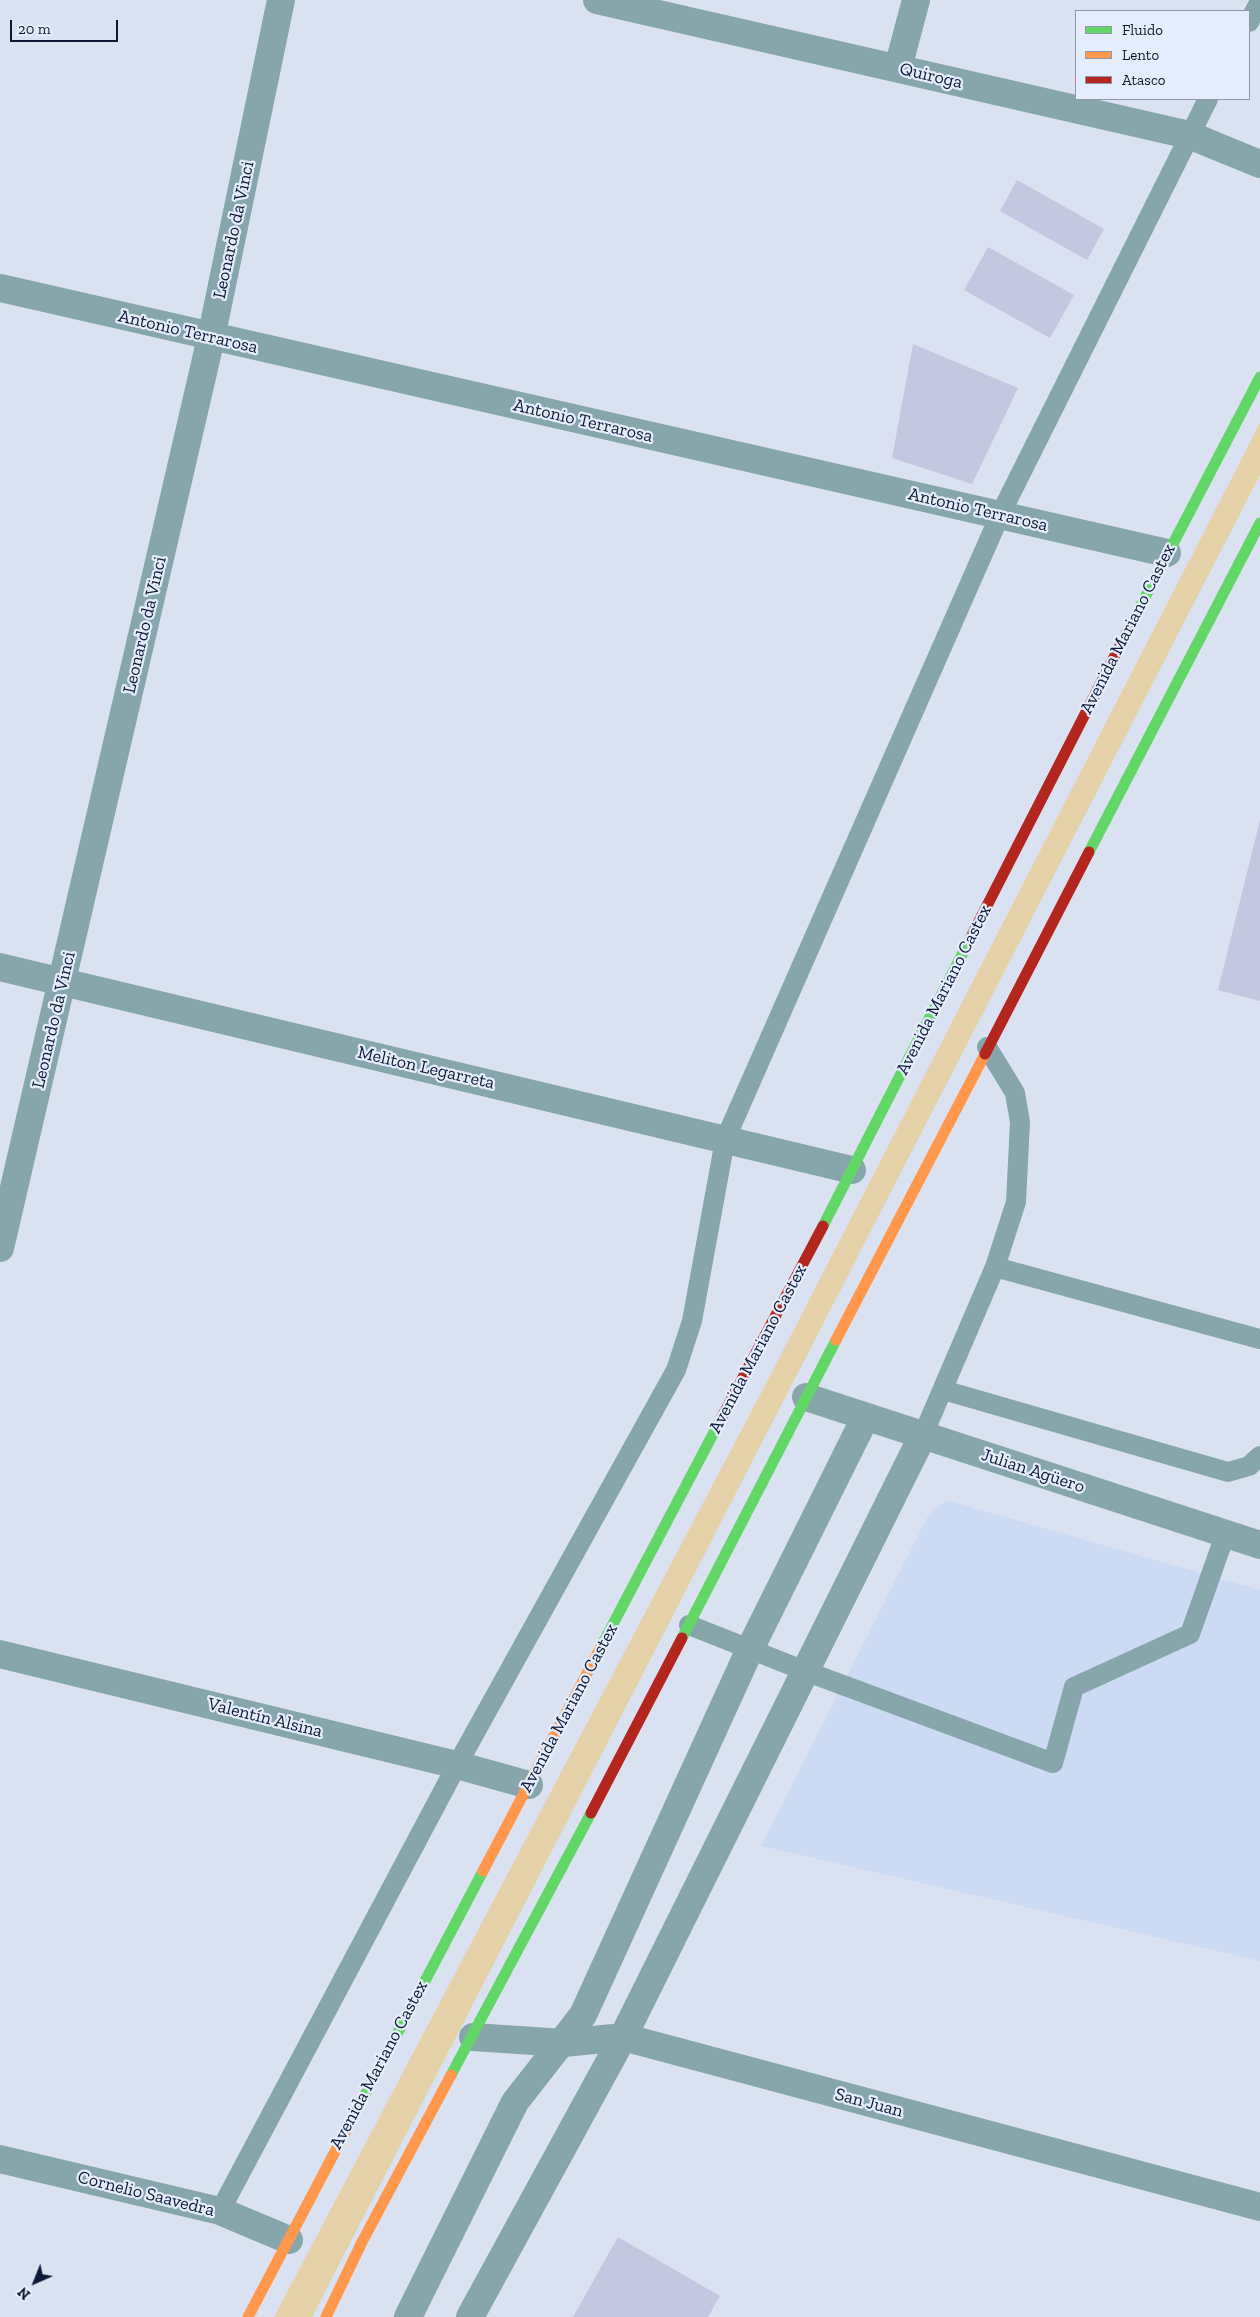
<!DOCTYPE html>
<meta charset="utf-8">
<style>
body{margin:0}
#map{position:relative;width:1260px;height:2317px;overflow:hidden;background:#dae2f2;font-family:"Zilla Slab",serif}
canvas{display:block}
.legend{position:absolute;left:1075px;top:10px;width:175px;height:90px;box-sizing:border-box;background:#e5ecfb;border:1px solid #8f98ab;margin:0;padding:6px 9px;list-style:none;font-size:15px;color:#0d1934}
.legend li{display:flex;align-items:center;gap:10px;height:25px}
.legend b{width:25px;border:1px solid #8f98ab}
.north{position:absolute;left:10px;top:2257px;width:50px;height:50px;-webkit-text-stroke:4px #e5ecfb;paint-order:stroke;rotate:224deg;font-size:14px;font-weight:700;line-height:20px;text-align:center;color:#0d1934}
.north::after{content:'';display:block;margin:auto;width:18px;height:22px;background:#0d1934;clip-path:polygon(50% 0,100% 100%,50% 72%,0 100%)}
.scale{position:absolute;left:10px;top:20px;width:108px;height:22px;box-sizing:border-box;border:2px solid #0d1934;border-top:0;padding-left:6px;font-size:15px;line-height:18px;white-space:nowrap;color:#0d1934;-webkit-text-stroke:4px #e5ecfb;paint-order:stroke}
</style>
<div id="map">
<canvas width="1260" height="2317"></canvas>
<ul class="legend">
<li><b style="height:6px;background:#63d668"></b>Fluido</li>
<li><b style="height:6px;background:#ff974d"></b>Lento</li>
<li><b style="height:6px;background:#b3261e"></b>Atasco</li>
</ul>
<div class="north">N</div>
<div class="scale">20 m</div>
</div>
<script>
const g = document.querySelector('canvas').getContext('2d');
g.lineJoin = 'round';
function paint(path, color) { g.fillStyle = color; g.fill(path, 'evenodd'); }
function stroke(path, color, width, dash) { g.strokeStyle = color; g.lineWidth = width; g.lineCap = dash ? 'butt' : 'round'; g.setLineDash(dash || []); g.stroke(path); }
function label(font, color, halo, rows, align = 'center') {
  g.font = font + ' "Zilla Slab",serif'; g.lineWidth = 4.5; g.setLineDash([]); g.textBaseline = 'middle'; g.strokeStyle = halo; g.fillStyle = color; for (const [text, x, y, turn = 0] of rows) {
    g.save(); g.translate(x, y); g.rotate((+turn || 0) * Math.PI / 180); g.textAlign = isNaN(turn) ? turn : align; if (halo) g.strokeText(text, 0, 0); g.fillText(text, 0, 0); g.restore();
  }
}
paint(new Path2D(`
 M946,1500L1260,1590V1961L761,1846L928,1516Z`), '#cddaf3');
paint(new Path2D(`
 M1260,423V475L312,2317H274L771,1374Z`), '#e5d1a7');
paint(new Path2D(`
 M1017,180L1104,229L1087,260L1000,211Z
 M988,247L1074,295L1050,338L964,290Z
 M913,344L1018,388L972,484L892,458Z
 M1260,820V1001L1218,990Z
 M618,2237L720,2296L708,2317H573Z`), '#c4c7df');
stroke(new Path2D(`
 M1249,22L1260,1
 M995,1267L1260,1339
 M943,1390L1228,1472L1249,1466L1260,1456
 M923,1435L995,1267L1016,1202L1020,1122L1015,1093L987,1047
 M689,1625L805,1671L1053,1763L1074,1687L1190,1634L1225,1535
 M220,2211L457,1765L676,1370L692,1321L725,1140L1000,515L1208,99`), '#87a6ac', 20);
stroke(new Path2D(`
 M597,0L1189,135L1260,164
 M898,68L916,0
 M0,288L1167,553
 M0,967L852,1170
 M0,1248L211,338L281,0
 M806,1397L1260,1545
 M0,1654L457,1765L529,1785
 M473,2037L564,2043L623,2037L1260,2207
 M0,2159L220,2211L289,2240
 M408,2317L515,2102L583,2015L750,1649L865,1418
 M470,2317L623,2037L923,1435`), '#87a6ac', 28);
stroke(new Path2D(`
 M1128,630L1260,377
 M1089,852L1260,523
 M823,1226L973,933
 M682,1638L836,1340
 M603,1643L722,1417
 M451,2075L591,1813
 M350,2123L483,1871`), '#63d668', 11);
stroke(new Path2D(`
 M836,1340L985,1054
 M483,1871L603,1643
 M248,2317L350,2123
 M326,2317L362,2242L451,2075`), '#ff974d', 11);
stroke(new Path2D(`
 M973,933L1128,630
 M985,1054L1089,852
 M722,1417L823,1226
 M591,1813L682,1638`), '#b3261e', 11);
label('18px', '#0d1934', '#e5ecfb', [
 ["Quiroga",931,76,13],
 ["Leonardo da Vinci",234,230,-78],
 ["Antonio Terrarosa",188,332,13],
 ["Antonio Terrarosa",583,421,13],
 ["Antonio Terrarosa",978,510,13],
 ["Leonardo da Vinci",145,625,-77],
 ["Avenida Mariano Castex",1128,629,-63],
 ["Avenida Mariano Castex",944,990,-63],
 ["Leonardo da Vinci",54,1020,-77],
 ["Meliton Legarreta",426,1068,13],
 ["Avenida Mariano Castex",758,1349,-62],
 ["Julian Agüero",1033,1471,18],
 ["Avenida Mariano Castex",569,1708,-62],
 ["Valentín Alsina",265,1718,14],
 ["Avenida Mariano Castex",379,2065,-62],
 ["San Juan",869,2103,15],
 ["Cornelio Saavedra",146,2194,14]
]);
</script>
